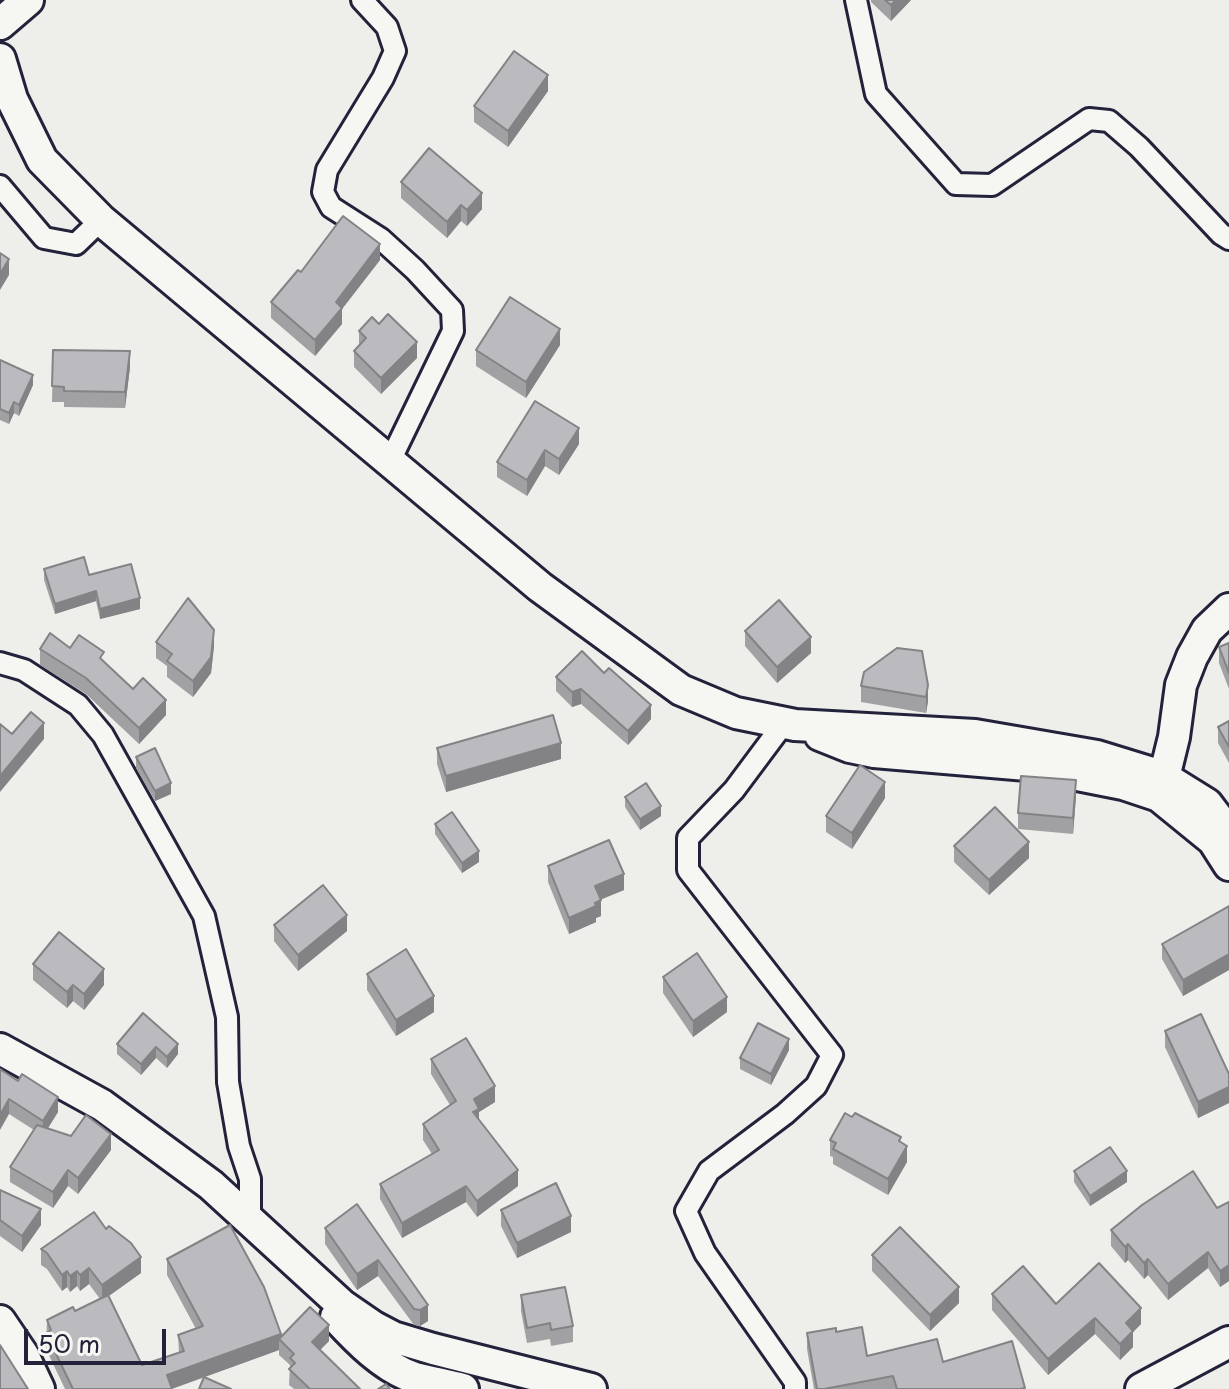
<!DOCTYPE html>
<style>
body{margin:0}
#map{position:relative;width:1229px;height:1389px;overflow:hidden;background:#eeeeeb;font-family:"Playpen Sans",sans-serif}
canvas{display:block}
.scale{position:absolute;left:24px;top:1329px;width:142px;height:36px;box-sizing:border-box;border:4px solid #22223b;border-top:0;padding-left:10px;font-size:24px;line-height:28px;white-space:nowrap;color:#22223b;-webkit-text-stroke:6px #f6f6f2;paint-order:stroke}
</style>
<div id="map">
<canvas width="1229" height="1389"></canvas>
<div class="scale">50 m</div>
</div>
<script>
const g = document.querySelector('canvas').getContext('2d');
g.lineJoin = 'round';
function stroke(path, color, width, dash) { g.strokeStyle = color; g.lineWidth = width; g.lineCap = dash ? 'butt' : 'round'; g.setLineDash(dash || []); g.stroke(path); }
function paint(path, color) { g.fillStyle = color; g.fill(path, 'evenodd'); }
const street = new Path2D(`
 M362,0L387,27L395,51L383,78L327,170L323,192L331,207L381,239L415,270L452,310L453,331L390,461
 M856,0L876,94L956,184L992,185L1089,119L1109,121L1139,147L1221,234L1229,239
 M0,186L44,238L76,244L101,220
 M0,663L24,670L78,705L103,735L204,916L227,1017L228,1082L239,1146L250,1179V1220
 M784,723L734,790L688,838V870L832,1055L816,1086L785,1114L709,1171L686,1211L705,1253L795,1382V1389`);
const secondary = new Path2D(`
 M0,24L28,0
 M0,59L12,99L42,160L101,220L540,587L681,690L736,713L795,725L975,735L1097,756L1162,776L1207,804L1229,833
 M820,735L850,747L874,752L1027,765L1123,784L1159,796L1213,840L1229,865
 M1160,794L1174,737L1181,685L1192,657L1207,630L1229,609
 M0,1049L102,1105L211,1185L342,1305L374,1327L393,1337L433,1349L591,1389
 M336,1317C357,1340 384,1368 415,1378C431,1382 447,1385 463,1389
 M0,1321L23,1355L39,1389
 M1141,1389L1229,1342`);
stroke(street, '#22223b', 26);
stroke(secondary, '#22223b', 36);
stroke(street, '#f6f6f2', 20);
stroke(secondary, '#f6f6f2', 30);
paint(new Path2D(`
 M871,0H911L891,21L871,2Z
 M548,91L508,147L474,122V106Z
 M401,182L482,209L467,226L461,221L447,238L401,198Z
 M380,260L342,309V324L315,356L271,318V302L301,272Z
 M359,331L417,358L381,394L354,367V351L359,346Z
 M560,345L526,398L476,366V350Z
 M53,350L130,367L125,408L64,407V402H52Z
 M0,360L33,385L19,416L14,413L9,424L0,420Z
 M535,401L579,444L559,475L545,466L527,496L497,477V462Z
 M44,569L89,575L140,609L100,619L96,601L55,614L44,580Z
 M745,631L811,653L777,683L745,646Z
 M156,642L214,646L211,673L193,697L167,677V666L156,658Z
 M1229,643V689L1219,663V647Z
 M70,648L104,661L133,689L166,715L139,744L86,694L40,665V649Z
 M556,677L651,719L628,745L581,704L572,707L556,691Z
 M928,685V701L926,713L861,702V686Z
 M1229,721V763L1218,743V727Z
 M437,748L561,759L446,792L437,764Z
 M136,757L171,794L155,801L136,768Z
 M1076,796L1073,834L1018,829V813Z
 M625,797L661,816L640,830L625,807Z
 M885,798L852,849L826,832V816Z
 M435,824L479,862L462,873L435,834Z
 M954,846L1029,858L989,895L954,862Z
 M548,866L624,890L601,899V916L596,918V922L569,934L548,882Z
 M1229,906V970L1183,996L1162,959V944Z
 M274,925L347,931L298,971L274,941Z
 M33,964L104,985L84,1010L73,1001L67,1008L33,980Z
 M367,974L434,1012L396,1036L367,990Z
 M663,977L727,1012L693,1037L663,993Z
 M143,1013L178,1054L167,1068L156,1058L141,1075L117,1054V1044Z
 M1165,1031L1229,1074V1103L1198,1118L1165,1047Z
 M789,1050L771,1085L740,1069V1058Z
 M431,1059L495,1102L479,1112V1120L518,1186L477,1217L466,1202L402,1238L380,1199V1184L432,1154L423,1140V1124L450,1105L431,1074Z
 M0,1069L58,1112L48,1128L111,1150L78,1194L68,1186L53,1208L10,1182V1167L34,1130L9,1114Z
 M830,1140L901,1142L907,1162L888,1195L833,1164V1157L830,1156Z
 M1074,1171L1127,1182L1090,1206L1074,1182Z
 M0,1190L41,1225L22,1252L0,1236Z
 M1229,1202V1281L1220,1287L1208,1268L1168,1300L1148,1275L1144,1279L1128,1260L1125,1263L1111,1246V1230L1217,1208Z
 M357,1204L428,1321L420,1326L414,1325L378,1276L357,1290L325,1244V1228Z
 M501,1210L571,1232L517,1258L501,1226Z
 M106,1229L141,1273L108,1296L142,1365L179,1353L178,1335L196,1329L167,1275V1259L281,1337L329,1341L320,1350L360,1389H294L289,1385L290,1365L279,1355V1350L172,1389H65L46,1349L47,1320L75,1311L100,1299L89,1284L80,1291L77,1286L70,1292L67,1287L62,1291L47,1269L41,1265V1249Z
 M872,1255L959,1303L930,1331L872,1271Z
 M992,1294L1056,1304L1141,1324L1133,1332V1347L1120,1360L1095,1334L1048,1375L992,1310Z
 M521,1295L573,1326V1342L551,1346L550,1339L527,1343L521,1311Z
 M836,1332L867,1356L943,1362L1025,1389H814L807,1349V1333Z`), '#a1a1a4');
paint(new Path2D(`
 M896,0H911L891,21V5Z
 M548,75V91L508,147V131Z
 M482,193V209L467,226V210Z
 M461,205V221L447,238V222Z
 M380,244V260L342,309V324L315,356V340L336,302Z
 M9,259V275L0,290V274Z
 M560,329V345L526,398V382Z
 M417,342V358L381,394V378Z
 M130,351V367L125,408V392Z
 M33,375V385L19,416V405Z
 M14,402V413L9,424V413Z
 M579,428V444L559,475V459Z
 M545,450V466L527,496V480Z
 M96,591V601L55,614V604Z
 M140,598V609L100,619V609Z
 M214,630V646L211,673L193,697V681Z
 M811,637V653L777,683V667Z
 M928,685V701L926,713V697Z
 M581,689V704L572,707V692Z
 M166,700V715L139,744V728Z
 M651,705V719L628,745V731Z
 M44,723V739L0,792V776Z
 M561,743V759L446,792V776Z
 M1076,780V796L1073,834V818Z
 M885,782V798L852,849V833Z
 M171,783V794L155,801V791Z
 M661,806V816L640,830V819Z
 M1029,842V858L989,895V880Z
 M479,851V862L462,873V863Z
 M624,874V890L595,902V886Z
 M601,900V916L596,918V922L569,934V918Z
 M347,915V931L298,971V955Z
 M1229,954V970L1183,996V980Z
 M104,969V985L84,1010V994Z
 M73,985V1001L67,1008V992Z
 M434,996V1012L396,1036V1020Z
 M727,997V1012L693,1037V1021Z
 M789,1039V1050L771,1085V1074Z
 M178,1044V1054L167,1068V1057Z
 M156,1047V1058L141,1075V1064Z
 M495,1086V1102L479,1112V1124L473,1128L474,1099Z
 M1229,1087V1103L1198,1118V1102Z
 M58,1097V1112L43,1136V1121Z
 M9,1099V1114L0,1130V1115Z
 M111,1134V1150L78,1194V1178Z
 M907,1146V1162L888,1195V1179Z
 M68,1170V1186L53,1208V1192Z
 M518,1170V1186L477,1217V1201Z
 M1127,1171V1182L1090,1206V1196Z
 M466,1186V1202L402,1238V1223Z
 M41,1209V1225L22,1252V1236Z
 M571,1216V1232L517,1258V1243Z
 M1128,1244V1260L1125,1263V1247Z
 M1208,1252V1268L1168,1300V1284Z
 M141,1257V1273L102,1301V1285Z
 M1148,1259V1275L1144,1279V1263Z
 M378,1260V1276L357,1290V1274Z
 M1229,1265V1281L1220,1287V1271Z
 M89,1268V1284L80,1291V1275Z
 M67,1271V1287L62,1291V1275Z
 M77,1271V1286L70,1292V1276Z
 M959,1287V1303L930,1331V1315Z
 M428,1305V1321L420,1326V1310Z
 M1141,1308V1324L1133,1332V1347L1120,1360V1344L1126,1323Z
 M1095,1318V1334L1048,1375V1359Z
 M329,1325V1341L312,1358V1342Z
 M281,1334V1340L279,1339V1350L171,1389L167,1375Z`), '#838386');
const building = new Path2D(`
 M885,0H896L891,5Z
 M514,51L548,75L508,131L474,106Z
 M429,148L482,193L467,210L461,205L447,222L401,182Z
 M343,216L380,244L336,302L342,308L315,340L271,302L298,270L301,272Z
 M0,253L9,259L0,274Z
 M510,297L560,329L526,382L476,350Z
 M388,314L417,342L381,378L354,351L366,338L359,331L372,317L379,324Z
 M53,350L130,351L125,392L64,391V387L52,386Z
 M0,360L33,375L19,405L14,402L9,413L0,409Z
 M535,401L579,428L559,459L545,450L527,480L497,462Z
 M84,557L89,575L131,564L140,598L100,609L96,591L55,604L44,569Z
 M188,598L214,630L211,657L193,681L167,661L172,654L156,642Z
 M779,600L811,637L777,667L745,631Z
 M50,633L70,648L79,635L104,652L100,658L133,689L143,678L166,700L139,728L86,678L40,649Z
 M1229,643V673L1219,647Z
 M897,648L922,651L928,685L926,697L861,686L864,672Z
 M582,651L604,673L609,668L651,705L628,731L581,689L572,692L556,677Z
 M31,712L44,723L0,776V724L12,734Z
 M553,715L561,743L446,776L437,748Z
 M1229,721V747L1218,727Z
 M155,748L171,783L155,791L136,757Z
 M860,765L885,782L852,833L826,816Z
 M1021,776L1076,780L1073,818L1018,813Z
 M646,783L661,806L640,819L625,797Z
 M995,807L1029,842L989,880L954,846Z
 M452,812L479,851L462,863L435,824Z
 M609,840L624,874L595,886L601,900L595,903L596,906L569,918L548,866Z
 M323,885L347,915L298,955L274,925Z
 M1229,906V954L1183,980L1162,944Z
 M59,932L104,969L84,994L73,985L67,992L33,964Z
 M406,949L434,996L396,1020L367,974Z
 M697,953L727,997L693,1021L663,977Z
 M143,1013L178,1044L167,1057L156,1047L141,1064L117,1044Z
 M1201,1014L1229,1074V1087L1198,1102L1165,1031Z
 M758,1023L789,1039L771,1074L740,1058Z
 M466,1038L495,1086L474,1099L479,1109L473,1112L518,1170L477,1201L466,1186L402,1223L380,1184L439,1150L423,1124L456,1101L431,1059Z
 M0,1069L18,1081L22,1074L58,1097L43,1121L9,1099L0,1115Z
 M845,1113L852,1117L855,1113L901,1137L899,1141L907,1146L888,1179L833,1149L836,1143L830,1140Z
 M86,1115L111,1134L78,1178L68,1170L53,1192L10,1167L37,1125L71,1136Z
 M1110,1147L1127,1171L1090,1196L1074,1171Z
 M1193,1171L1217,1208L1229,1202V1265L1220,1271L1208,1252L1168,1284L1148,1259L1144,1263L1128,1244L1125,1247L1111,1230L1142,1205Z
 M556,1183L571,1216L517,1243L501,1210Z
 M0,1190L41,1209L22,1236L0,1220Z
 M357,1204L428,1305L420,1310L414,1309L378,1260L357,1274L325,1228Z
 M94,1212L106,1229L109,1226L131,1243L141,1257L102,1285L89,1268L80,1275L77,1271L70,1276L67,1271L62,1275L47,1253L41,1249Z
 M230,1225L264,1287L281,1334L167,1375L172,1389H73L46,1333L51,1330L47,1320L73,1307L75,1311L108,1295L142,1365L184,1351L178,1335L203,1326L167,1259Z
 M900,1227L959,1287L930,1315L872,1255Z
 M1099,1263L1141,1308L1126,1323L1133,1331L1120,1344L1095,1318L1048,1359L992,1294L1023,1266L1056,1304Z
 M565,1287L573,1326L551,1330L550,1323L527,1328L521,1295Z
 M310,1307L329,1325L312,1342L360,1389H310L289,1369L295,1363L290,1358L294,1354L279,1339Z
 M862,1327L867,1356L937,1339L943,1362L1012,1341L1025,1388L1020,1389H897L893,1376L824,1389H817L807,1333L836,1328V1332Z
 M0,1345L28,1389H0Z
 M204,1377L231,1389H199Z
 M386,1384L390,1389H378Z`);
paint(building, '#bbbbbf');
stroke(building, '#838386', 2);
</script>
